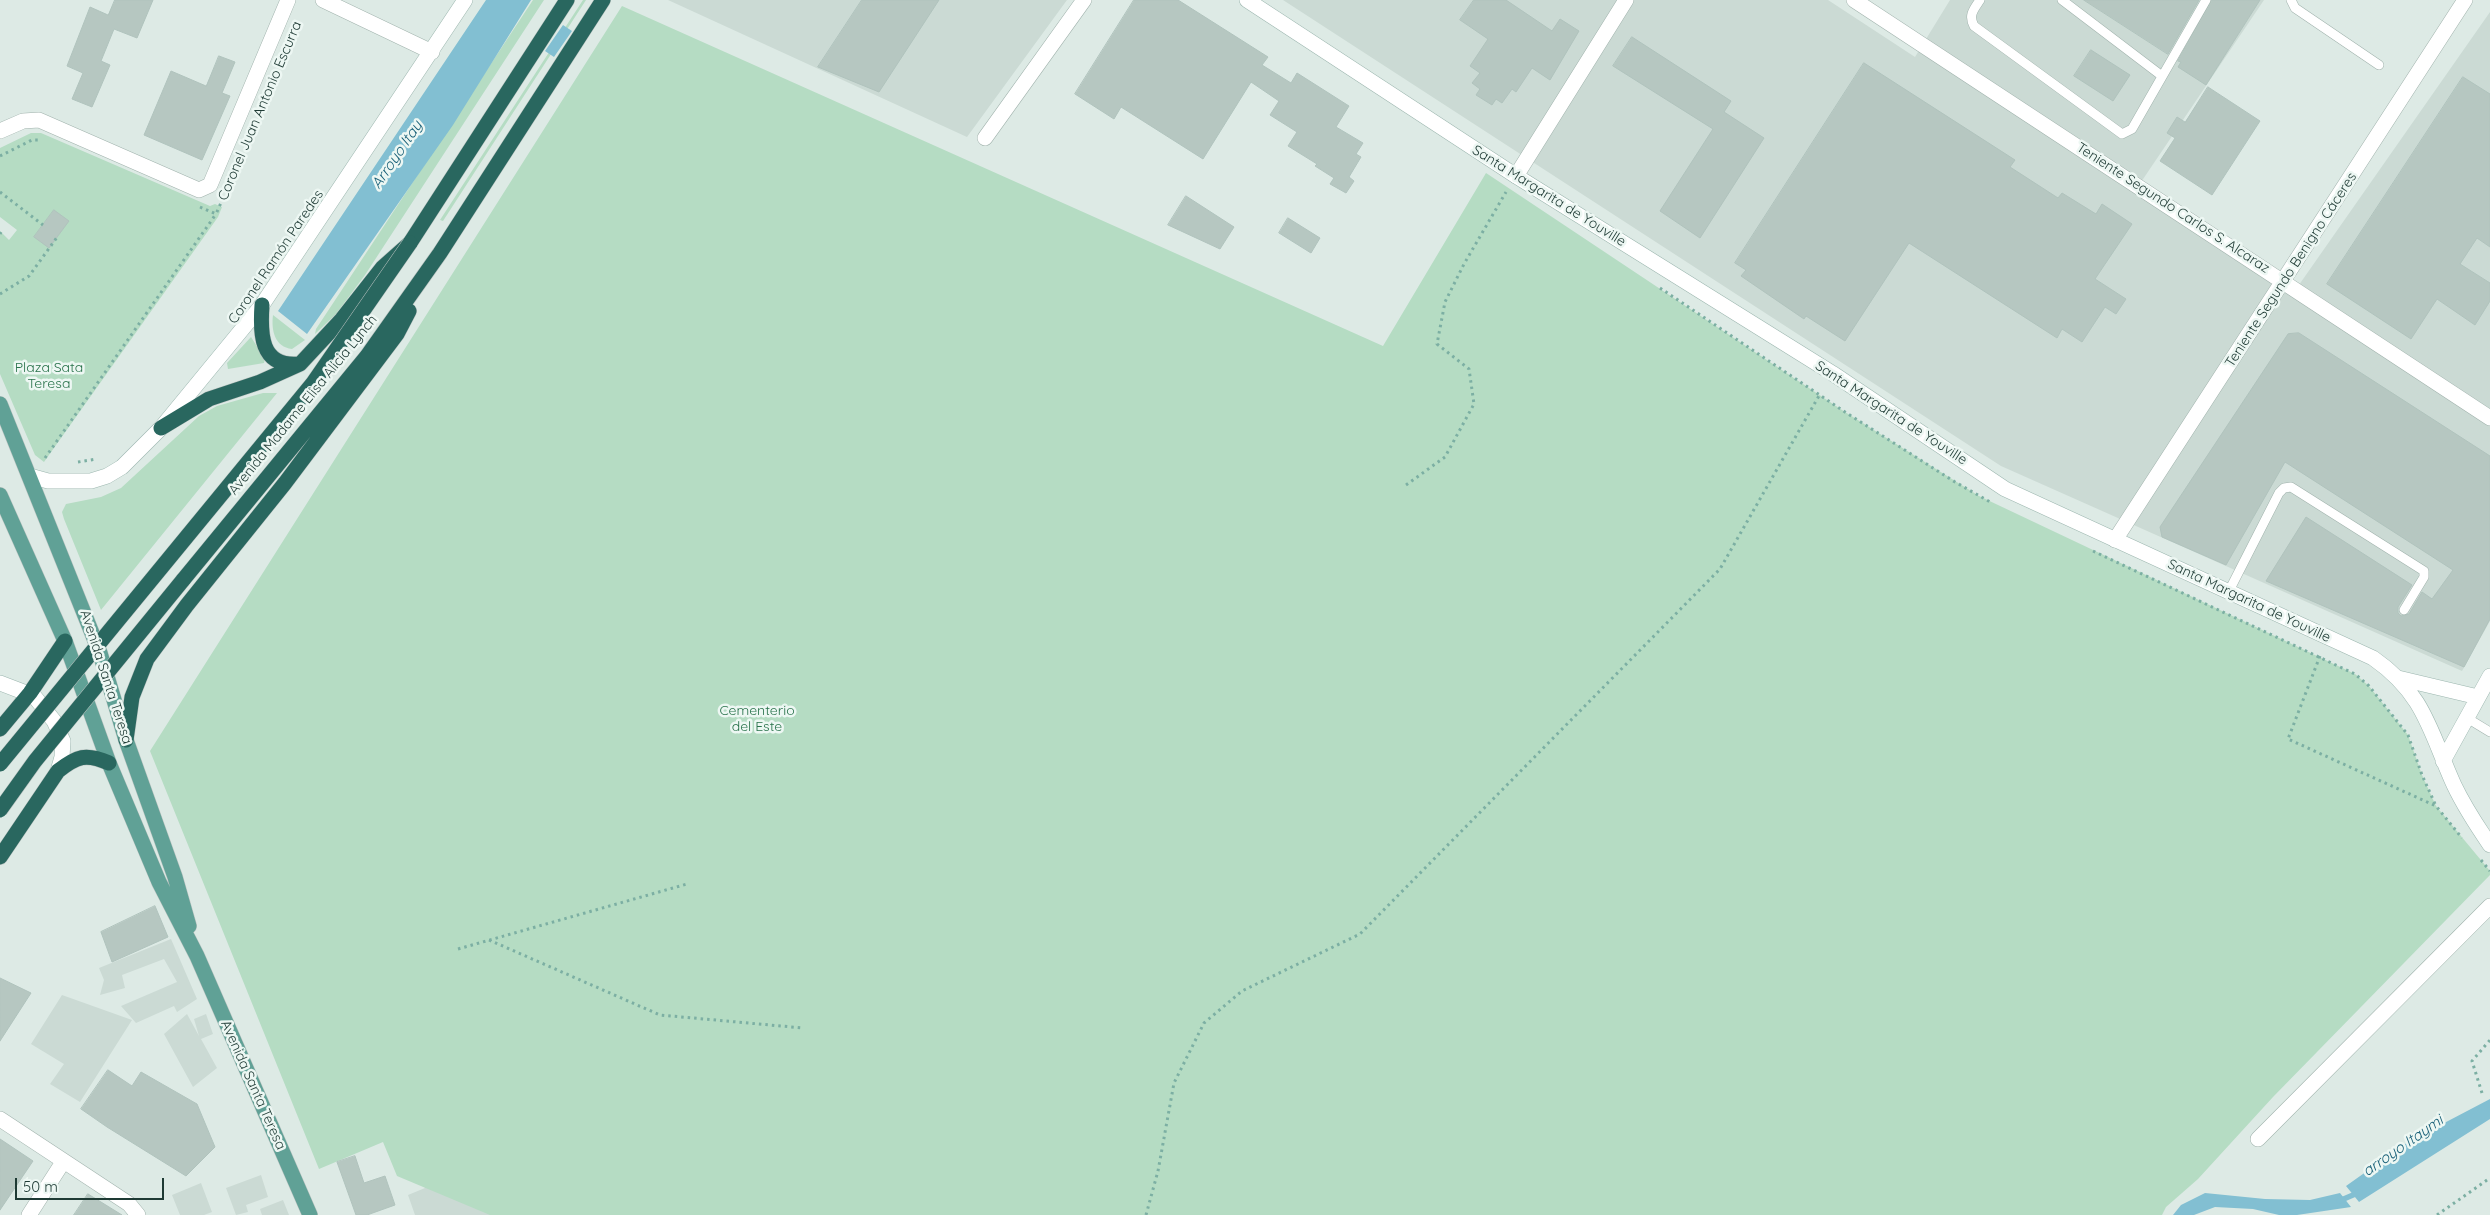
<!DOCTYPE html>
<meta charset="utf-8">
<style>
body{margin:0}
#map{position:relative;width:2490px;height:1215px;overflow:hidden;background:#ddeae5;font-family:Quicksand,sans-serif}
canvas{display:block}
.scale{position:absolute;left:15px;top:1178px;width:149px;height:22px;box-sizing:border-box;border:2px solid #1e3a34;border-top:0;padding-left:6px;font-size:15px;line-height:18px;white-space:nowrap;color:#1e3a34;-webkit-text-stroke:4px #edf7f3;paint-order:stroke}
</style>
<div id="map">
<canvas width="2490" height="1215"></canvas>
<div class="scale">50 m</div>
</div>
<script>
const g = document.querySelector('canvas').getContext('2d');
g.lineJoin = 'round';
function paint(path, color) { g.fillStyle = color; g.fill(path, 'evenodd'); }
function stroke(path, color, width, dash) { g.strokeStyle = color; g.lineWidth = width; g.lineCap = dash ? 'butt' : 'round'; g.setLineDash(dash || []); g.stroke(path); }
function label(font, color, halo, rows, align = 'center') {
  g.font = font + ' Quicksand,sans-serif'; g.lineWidth = 5; g.setLineDash([]); g.textBaseline = 'middle'; g.strokeStyle = halo; g.fillStyle = color; for (const [text, x, y, turn = 0] of rows) {
    g.save(); g.translate(x, y); g.rotate((+turn || 0) * Math.PI / 180); g.textAlign = isNaN(turn) ? turn : align; if (halo) g.strokeText(text, 0, 0); g.fillText(text, 0, 0); g.restore();
  }
}
paint(new Path2D(`
 M668,0H1067L967,137Z
 M1283,0H1828L1915,57L1950,0H2264L2135,191L2294,292L2490,12V621L2462,671L2001,466Z
 M171,939L197,999L177,1012L174,1006L136,1023L121,1006L177,982L164,959L122,975L125,988L100,995L104,980L99,968Z
 M62,995L132,1020L80,1102L50,1084L64,1064L31,1044Z
 M187,1014L199,1036L194,1019L206,1014L213,1034L201,1039L217,1068L193,1087L164,1034Z
 M261,1175L268,1197L246,1205L248,1212L236,1215L226,1188Z
 M422,1181L507,1215H415L408,1195L425,1188Z
 M201,1183L212,1212L204,1215H180L172,1195Z
 M283,1200L289,1215H262L260,1209Z`), '#cbdad4');
paint(new Path2D(`
 M533,0H544L365,275L336,314L315,334L316,329Z
 M583,0H586L443,221L440,220Z
 M622,6L1383,346L1486,173L1845,412L1979,496L2355,674L2369,686L2408,735L2422,775L2436,806L2490,871V875L2273,1097L2198,1179L2166,1207L2162,1215H490L397,1176L383,1142L319,1169L150,751Z
 M31,133H41L210,206L215,204L222,207L218,217L44,462L35,455L0,374V231L9,240L17,230L0,217V148Z
 M273,315L305,340L292,349C275,347 271,331 273,315Z
 M251,337L265,359L264,363L228,369L227,363Z
 M263,393H277L101,610L64,519L62,512L66,504L101,497L121,488L199,416L217,406Z`), '#b5dcc3');
paint(new Path2D(`
 M486,0H531L453,125L307,334L278,311Z
 M563,25L572,31L554,57L545,51Z
 M2490,1099V1119L2359,1202L2346,1186L2408,1142Z
 M2205,1193L2265,1199L2310,1200L2340,1193L2351,1207L2297,1215H2279L2253,1209L2215,1207L2194,1215H2173L2181,1205Z`), '#82bfd2');
stroke(new Path2D(`
 M2339,1201L2360,1192`), '#82bfd2', 5.5);
const building = new Path2D(`
 M115,0H153L137,38L114,29L101,61L110,65L92,107L72,99L83,73L67,66L90,7L108,15Z
 M862,0H939L879,92L818,67Z
 M1134,0H1178L1268,57L1262,65L1291,83L1297,73L1349,106L1336,127L1363,143L1356,154L1361,157L1349,177L1354,181L1346,193L1330,184L1334,178L1315,166L1317,164L1288,146L1297,132L1270,115L1279,101L1251,82L1203,159L1121,107L1114,119L1075,94Z
 M1474,0H1506L1552,31L1560,19L1579,31L1550,80L1532,68L1516,92L1512,89L1502,103L1496,99L1492,105L1476,95L1480,89L1472,83L1480,73L1470,66L1488,39L1460,20Z
 M2084,0H2199L2168,54Z
 M2212,0H2260L2206,85L2178,67L2181,62L2178,61Z
 M1632,37L1731,101L1724,112L1764,138L1700,238L1660,211L1713,129L1613,66Z
 M2091,50L2130,75L2113,101L2074,76Z
 M219,56L235,62L222,93L230,96L202,160L144,135L171,71L206,86Z
 M1864,63L2015,160L2010,167L2058,198L2062,193L2096,214L2102,204L2132,224L2095,279L2126,299L2116,314L2105,307L2082,342L2062,329L2057,338L1909,243L1845,341L1806,316L1804,319L1741,276L1746,270L1735,263Z
 M2463,77L2490,94V247L2477,238L2460,264L2490,283V301L2475,325L2437,299L2411,339L2327,284Z
 M2208,87L2260,121L2212,195L2160,161L2175,138L2167,133L2177,117L2185,122Z
 M1186,196L1234,227L1220,249L1168,225Z
 M54,210L69,221L49,248L34,237Z
 M1288,218L1320,238L1311,253L1279,233Z
 M2299,333L2490,456V619L2464,667L2266,581L2306,517L2412,585L2398,607V613L2401,616L2409,614L2422,592L2432,599L2453,570L2285,462L2226,565L2162,537L2160,527L2288,334Z
 M155,906L168,937L112,962L101,932Z
 M0,978L31,993L0,1041Z
 M108,1070L132,1086L141,1072L197,1104L215,1147L186,1176L107,1127L81,1109Z
 M0,1139L33,1161L0,1210Z
 M355,1156L364,1183L385,1176L395,1205L367,1215H356L337,1162Z
 M88,1194L122,1215H74Z`);
paint(building, '#b6c7c1');
stroke(building, '#b0c3bd', 1);
const lane = new Path2D(`
 M1980,0C1974,9 1968,15 1974,26L2122,134L2132,129L2206,0
 M2062,0L2162,76
 M2291,0L2295,8L2379,65
 M2229,591L2279,493L2284,488L2291,487L2424,571V577L2404,610
 M2467,718L2490,732`);
const street = new Path2D(`
 M323,0L432,52
 M1854,0L2490,418
 M0,131L23,121L39,120L199,190L210,185L288,0
 M985,138L1084,0
 M1516,176L1626,0
 M2115,540L2465,0
 M0,1119L129,1204L138,1215
 M2258,1139L2490,906
 M29,1215L63,1162`);
const secondary = new Path2D(`
 M1247,0L1516,176L1832,373L2005,489L2373,658C2425,694 2430,732 2454,785C2464,806 2477,826 2490,845
 M30,476L48,481H91L107,476L122,467L161,428L262,305L465,0
 M2398,678L2478,697
 M0,683L34,696L54,721L63,741L62,757L58,771
 M2443,761L2490,676`);
const primary = new Path2D(`
 M0,404L100,653L126,740L175,877L189,926
 M0,495L65,641L109,763L159,882L197,956L310,1215`);
const highway = new Path2D(`
 M262,305C260,333 260,367 298,364
 M161,428L209,399L260,382L300,364L342,319L383,267L410,243L567,0
 M183,580L367,356L440,253L603,0
 M0,729L30,693L65,641
 M126,740L132,697L147,659L187,605L285,483L397,334L409,311
 M0,857L58,771C77,756 86,753 109,763`);
stroke(lane, '#a0b2ac', 10);
stroke(street, '#a0b2ac', 16);
stroke(secondary, '#9cb6af', 16);
stroke(primary, '#bcc4c2', 16);
stroke(highway, '#bcc4c2', 16);
stroke(new Path2D(`
 M0,156L32,140H41
 M0,192L43,225
 M200,207L216,214L224,196
 M0,234L1,232
 M1660,288L1845,412L1955,482L1992,503
 M0,294L29,276L58,236
 M45,458L216,214
 M78,462L97,459
 M1406,485L1445,457L1474,404L1469,369L1437,344L1445,302L1464,264L1506,192
 M2093,551L2355,674L2369,686L2408,735L2422,775L2436,806
 M2320,656L2288,739L2436,806L2462,838
 M2481,860L2490,871
 M489,940L660,1015L803,1028
 M458,949L687,884
 M2482,1093L2472,1061L2490,1040
 M1146,1215L1158,1171L1174,1083L1204,1023L1242,991L1360,934L1720,569L1820,394
 M2437,1215L2490,1178`), '#7cafa3', 3, [2.5, 4]);
stroke(lane, '#fff', 9);
stroke(street, '#fff', 15);
stroke(secondary, '#fff', 15);
stroke(primary, '#60a196', 15);
stroke(highway, '#29675f', 15);
const highwayBridge = new Path2D(`
 M0,764L313,383L410,243
 M0,810L35,761L183,580`);
stroke(highwayBridge, '#bcc4c2', 16, []);
stroke(highwayBridge, '#29675f', 15);
label('14px', '#1e3a34', '#edf7f3', [
 ["Coronel Juan Antonio Escurra",260,111,-67],
 ["Santa Margarita de Youville",1549,196,32],
 ["Teniente Segundo Carlos S. Alcaraz",2173,208,33],
 ["Coronel Ramón Paredes",276,257,-56],
 ["Teniente Segundo Benigno Cáceres",2291,270,-57],
 ["Avenida Madame Elisa Alicia Lynch",303,405,-51],
 ["Santa Margarita de Youville",1891,413,33],
 ["Santa Margarita de Youville",2249,601,25],
 ["Avenida Santa Teresa",106,677,72],
 ["Avenida Santa Teresa",253,1085,66]
]);
label('14px', '#28724a', '#edf7f3', [
 ["Plaza Sata",49,368],
 ["Teresa",49,384],
 ["Cementerio",757,711],
 ["del Este",757,727]
]);
label('italic 15px', '#175f77', '#edf7f3', [
 ["Arroyo Itay",397,155,-56],
 ["arroyo Itaymi",2403,1146,-35]
]);
</script>
